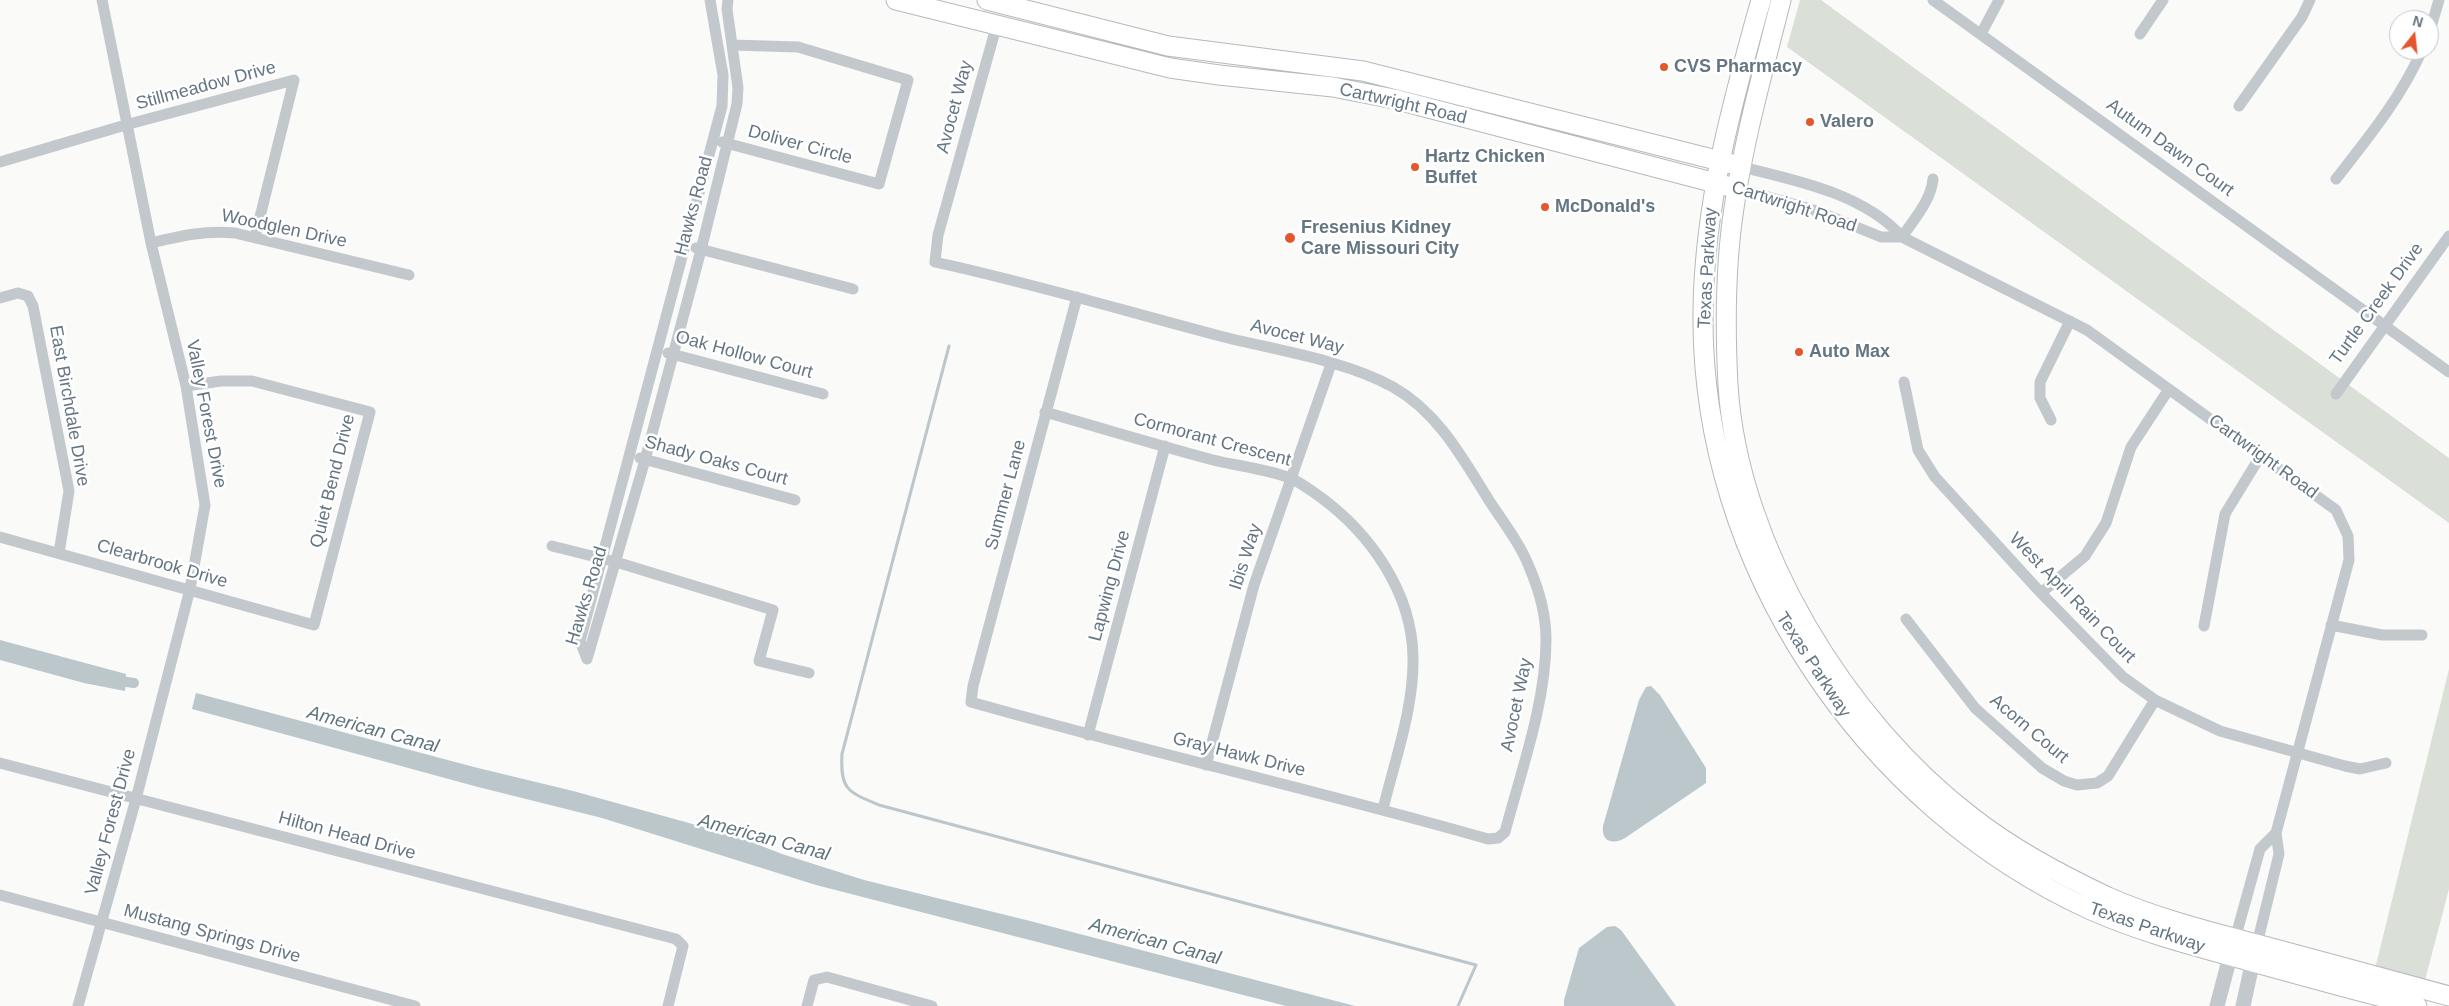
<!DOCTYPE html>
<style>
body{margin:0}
#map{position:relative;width:2449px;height:1006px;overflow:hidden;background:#fafaf8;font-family:Arial,sans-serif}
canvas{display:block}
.north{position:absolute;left:2389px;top:10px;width:50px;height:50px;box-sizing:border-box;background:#fff;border:1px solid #c1c8cd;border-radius:50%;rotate:16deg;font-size:14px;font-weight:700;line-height:20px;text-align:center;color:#657683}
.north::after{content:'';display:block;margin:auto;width:18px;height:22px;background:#e4572e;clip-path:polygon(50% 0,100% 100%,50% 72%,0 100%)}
</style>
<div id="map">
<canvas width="2449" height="1006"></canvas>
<div class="north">N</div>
</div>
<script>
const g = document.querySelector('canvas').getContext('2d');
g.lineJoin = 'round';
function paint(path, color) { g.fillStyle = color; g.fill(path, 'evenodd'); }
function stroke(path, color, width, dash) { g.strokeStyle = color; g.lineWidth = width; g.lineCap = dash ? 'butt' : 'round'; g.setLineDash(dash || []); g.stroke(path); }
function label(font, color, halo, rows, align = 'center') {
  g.font = font + ' Arial,sans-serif'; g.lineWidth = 5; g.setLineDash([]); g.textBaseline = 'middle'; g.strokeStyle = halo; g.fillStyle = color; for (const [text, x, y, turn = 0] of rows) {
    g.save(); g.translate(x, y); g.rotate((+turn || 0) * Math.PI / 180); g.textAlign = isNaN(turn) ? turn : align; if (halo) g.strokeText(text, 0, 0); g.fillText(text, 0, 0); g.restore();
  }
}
paint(new Path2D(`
 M1800,0H1821L2449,458V523L1787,47Z
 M2449,669V889L2424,984L2375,969Z`), '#dadfd7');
paint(new Path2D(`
 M0,640L126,674L125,691L84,683L0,660Z
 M1651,686L1660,695L1706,768V783L1625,838C1613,845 1601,842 1603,826L1639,700L1646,687Z
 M196,693L474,767L573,791L736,836L782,854L864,880L1030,921L1355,1006H1286L816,885L602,818L478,787L192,709Z
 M1615,926L1621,930L1676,1006H1564V1000L1579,948L1607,927Z`), '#bbc7cb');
stroke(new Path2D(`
 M949,346L842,754C840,790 848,792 879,805L1476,965L1458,1006`), '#bbc7cb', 3);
stroke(new Path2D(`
 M112,680L134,683`), '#bbc7cb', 10);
const primary = new Path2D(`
 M896,0L1170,68L1219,75L1333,87L1394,99L1727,186
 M987,0L1168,46L1363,71L1732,164
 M1761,0C1732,103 1704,205 1703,312C1700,565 1863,806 2091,910C2143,933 2198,947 2253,962C2307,977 2362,992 2417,1006
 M1781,0C1764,68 1744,138 1734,208C1725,266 1725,327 1728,385C1738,546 1846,722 1973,818C2014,850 2061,875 2108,897C2158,919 2211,932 2264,946C2326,963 2387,979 2449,996`);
stroke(primary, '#b5babe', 21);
stroke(new Path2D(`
 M1933,0L2449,372
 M997,24L938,235L935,262C1031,283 1125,311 1220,336C1274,350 1345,360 1393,387C1439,413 1463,459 1490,502C1504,523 1521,545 1530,569C1539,590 1546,617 1546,640C1546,703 1521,771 1505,832L1498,838L1488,839C1317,790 1143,751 971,702L973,686L1077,297
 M1981,34L1999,0
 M2140,34L2163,0
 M2429,34L2439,0
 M2239,106L2302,17L2310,0
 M722,142L879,184L908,80L798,47L732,45
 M0,162L129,124L294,80L255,237
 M1742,167C1795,180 1865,194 1902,237L2087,330L2336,510L2348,536L2349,560L2276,833L2279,854L2257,944
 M2336,179C2368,138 2401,98 2422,50
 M1738,188L1817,211L1881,237H1902
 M1902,237C1914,219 1931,201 1933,179
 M151,243C180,236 205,230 235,233L409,275
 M696,248L853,289
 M0,298L18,293L28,296L33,306L69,491L59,553
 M668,353L823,394
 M1904,382L1918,450L1935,477L2041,593L2123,677L2155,700L2220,731L2345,766L2360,769L2386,763
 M2336,394L2449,236
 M1045,412C1101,428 1157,445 1213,460C1238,466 1266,469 1290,478C1300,482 1310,490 1319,496C1370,533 1412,592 1413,657C1414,709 1395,759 1383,809
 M2051,420L2040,398V382L2070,321
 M640,458L795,500
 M0,537L314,625L370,412L252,381H221L186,386
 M552,546L616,562L773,610L759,661L809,673
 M2041,593L2085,556L2106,523L2131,447L2169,389
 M1906,619L1975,708L2042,768L2064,781L2077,785L2097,783L2108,776L2155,700
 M2331,625L2382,635H2422
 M2204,626L2225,514L2261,455
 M587,659L645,460L701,250L737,104L738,88L727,9L728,0
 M587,659L580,641L722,106L723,75L710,0
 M1088,735L1165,446
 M0,763L676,939L683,946L668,1006
 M1206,765L1254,585L1331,364
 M0,895L415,1006
 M2235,939L2260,849L2276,833
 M78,1006L136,799L190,589L205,505L186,386L151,243L102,0
 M807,1006L814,980L827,977L932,1006`), '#c3c8cc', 11);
stroke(new Path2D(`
 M2217,1006L2233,945
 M2243,1006L2255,951`), '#c3c8cc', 15);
stroke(primary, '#fff', 19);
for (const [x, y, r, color] of [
 [1664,67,5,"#e4572e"],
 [1810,122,5,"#e4572e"],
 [1415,167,5,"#e4572e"],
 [1545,207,5,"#e4572e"],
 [1290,238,6,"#e4572e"],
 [1799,352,5,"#e4572e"]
]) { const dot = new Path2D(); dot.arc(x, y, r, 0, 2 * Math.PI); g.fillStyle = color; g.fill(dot); stroke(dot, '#fff', 2); }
label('bold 18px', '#657683', '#fff', [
 ["CVS Pharmacy",1674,67],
 ["Valero",1820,122],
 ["Hartz Chicken",1425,157],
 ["Buffet",1425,178],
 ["McDonald's",1555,207],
 ["Fresenius Kidney",1301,228],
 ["Care Missouri City",1301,249],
 ["Auto Max",1809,352]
], 'left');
label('18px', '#657683', '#fff', [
 ["Stillmeadow Drive",206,86,-15],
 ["Cartwright Road",1403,104,13],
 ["Avocet Way",955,107,-75],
 ["Doliver Circle",800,145,15],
 ["Autum Dawn Court",2170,148,36],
 ["Hawks Road",694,206,-75],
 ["Cartwright Road",1794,207,18],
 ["Woodglen Drive",284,229,12],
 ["Texas Parkway",1708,268,-87],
 ["Turtle Creek Drive",2377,304,-54],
 ["Avocet Way",1297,337,14],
 ["Oak Hollow Court",744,355,15],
 ["East Birchdale Drive",69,406,80],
 ["Valley Forest Drive",206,414,79],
 ["Cormorant Crescent",1212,440,15],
 ["Cartwright Road",2263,457,36],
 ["Shady Oaks Court",716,461,15],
 ["Quiet Bend Drive",333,481,-76],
 ["Summer Lane",1006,495,-75],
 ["Ibis Way",1246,557,-72],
 ["Clearbrook Drive",162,564,16],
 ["Lapwing Drive",1110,586,-75],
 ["Hawks Road",587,596,-73],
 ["West April Rain Court",2072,598,46],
 ["Texas Parkway",1813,665,57],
 ["Avocet Way",1517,705,-78],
 ["Acorn Court",2029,729,40],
 ["Gray Hawk Drive",1239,755,14],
 ["Valley Forest Drive",111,822,-75],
 ["Hilton Head Drive",347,836,15],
 ["Texas Parkway",2147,928,19],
 ["Mustang Springs Drive",212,934,15]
]);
label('italic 19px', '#60757c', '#fff', [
 ["American Canal",373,730,15],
 ["American Canal",764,838,15],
 ["American Canal",1155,942,15]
]);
</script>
